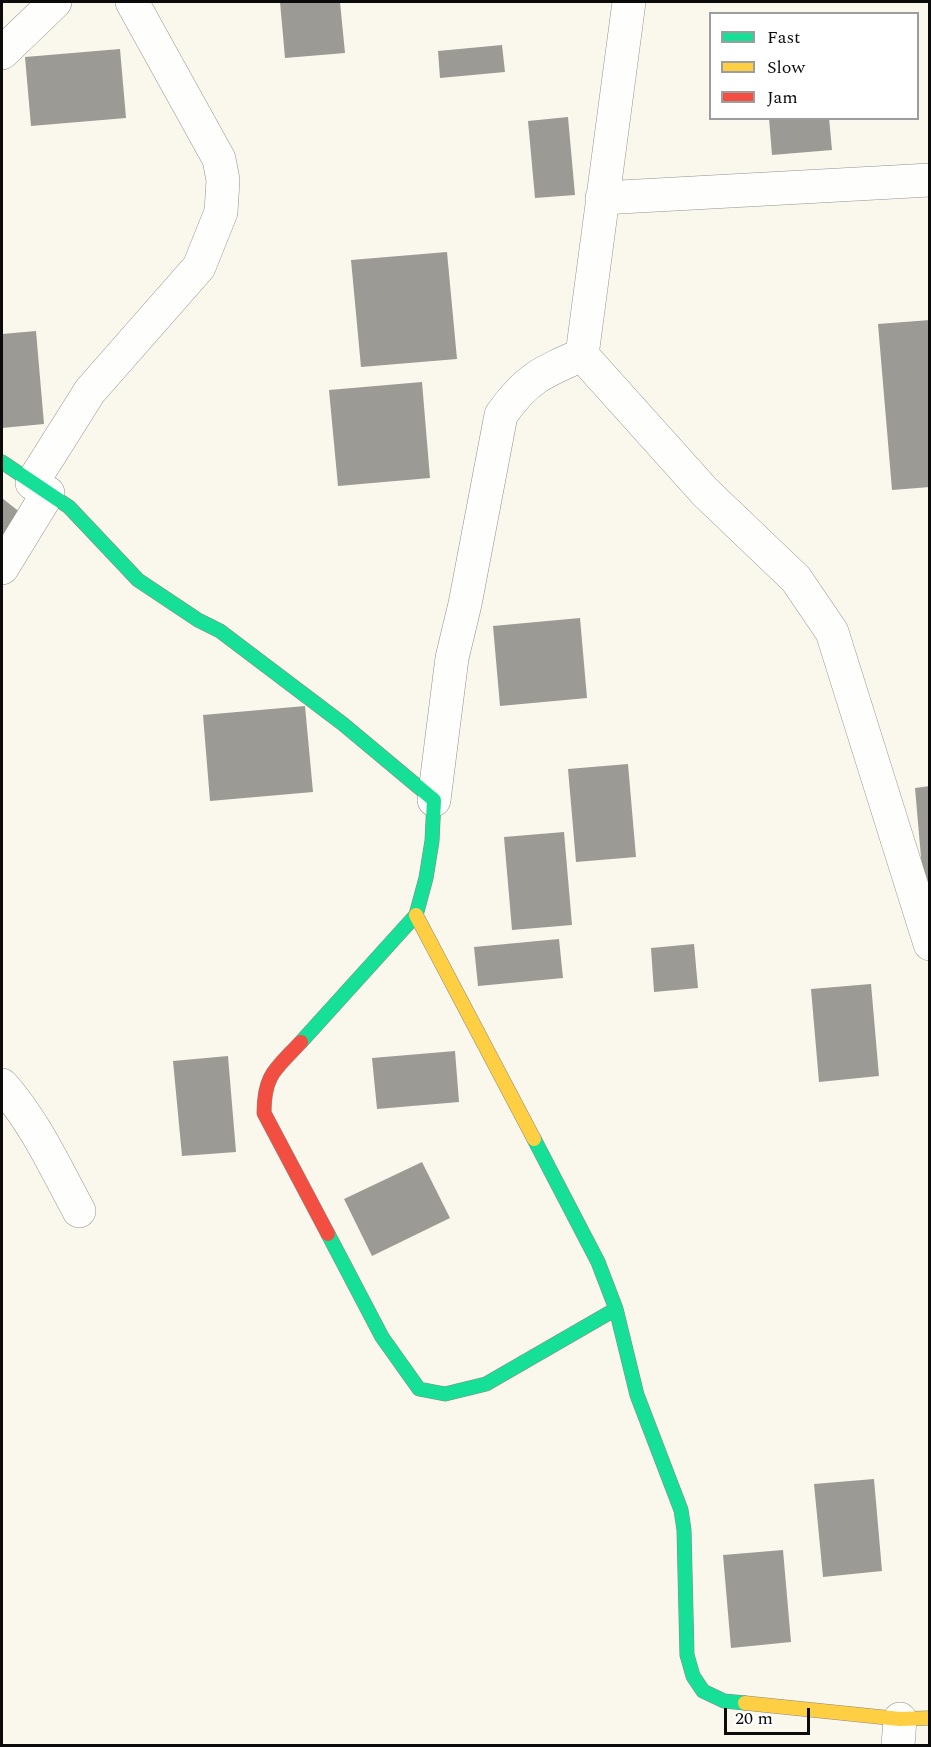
<!DOCTYPE html>
<style>
body{margin:0}
#map{position:relative;width:931px;height:1747px;overflow:hidden;background:#faf8ed;font-family:Spectral,serif}
canvas{display:block}
.frame{position:absolute;inset:0;border:3px solid #0b0b0b;pointer-events:none}
.legend{position:absolute;left:709px;top:12px;width:210px;height:108px;box-sizing:border-box;background:#fff;border:2px solid #9d9d9d;margin:0;padding:8px 10px;list-style:none;font-size:18px;color:#0b0b0b}
.legend li{display:flex;align-items:center;gap:12px;height:30px}
.legend b{width:30px;border:2px solid #9d9d9d}
.scale{position:absolute;left:724px;top:1708px;width:86px;height:27px;box-sizing:border-box;border:3px solid #0b0b0b;border-top:0;padding-left:8px;font-size:18px;line-height:21px;white-space:nowrap;color:#0b0b0b;-webkit-text-stroke:4px #fff;paint-order:stroke}
</style>
<div id="map">
<canvas width="931" height="1747"></canvas>
<div class="frame"></div>
<ul class="legend">
<li><b style="height:8px;background:#16e098"></b>Fast</li>
<li><b style="height:8px;background:#ffcf43"></b>Slow</li>
<li><b style="height:8px;background:#f24e42"></b>Jam</li>
</ul>
<div class="scale">20 m</div>
</div>
<script>
const g = document.querySelector('canvas').getContext('2d');
g.lineJoin = 'round';
function paint(path, color) { g.fillStyle = color; g.fill(path, 'evenodd'); }
function stroke(path, color, width, dash) { g.strokeStyle = color; g.lineWidth = width; g.lineCap = dash ? 'butt' : 'round'; g.setLineDash(dash || []); g.stroke(path); }
paint(new Path2D(`
 M280,2H340L345,53L285,58Z
 M502,45L505,72L440,78L438,51Z
 M120,49L126,118L31,126L25,57Z
 M568,117L575,195L535,198L528,121Z
 M769,118H829L832,150L772,155Z
 M447,252L457,359L361,367L351,260Z
 M930,320V487L892,490L878,324Z
 M36,331L44,424L2,428V334Z
 M422,382L430,478L338,486L329,390Z
 M2,498L26,517L2,550Z
 M580,618L587,698L500,706L493,626Z
 M305,706L313,792L210,801L203,715Z
 M628,764L636,857L576,862L568,769Z
 M930,786V880H923L915,788Z
 M564,832L572,925L512,930L504,837Z
 M559,939L563,978L478,986L474,947Z
 M694,944L698,988L654,992L651,948Z
 M871,984L879,1076L819,1082L811,989Z
 M455,1051L459,1102L377,1109L372,1058Z
 M228,1056L236,1152L182,1156L173,1061Z
 M422,1162L450,1218L372,1256L344,1199Z
 M874,1479L882,1571L823,1577L814,1484Z
 M783,1550L791,1642L731,1648L723,1555Z`), '#9c9a94');
const street = new Path2D(`
 M629,2L582,355L705,492L796,579L832,632L930,944
 M2,53L55,2
 M602,198L930,180
 M32,483L90,391L199,267L221,212L223,180L219,159L132,2
 M2,568L48,493
 M434,800L452,658L465,604L501,415C526,379 542,372 582,355
 M2,1085C35,1122 55,1167 79,1211
 M898,1746L900,1719`);
const fast = new Path2D(`
 M2,462L69,507L138,580L198,620L220,631L343,724L434,800L432,841L426,878L416,915L301,1042
 M534,1139L598,1262L616,1309L637,1395L681,1510L684,1530L687,1655L693,1676L703,1691L724,1701L745,1703
 M328,1234L382,1337L419,1389L445,1394L486,1384L616,1309`);
const slow = new Path2D(`
 M416,915L534,1139
 M745,1703L900,1719L930,1718`);
const jam = new Path2D(`
 M301,1042C276,1069 264,1074 264,1113L328,1234`);
stroke(street, '#93928d', 34);
stroke(fast, '#898883', 15);
stroke(slow, '#898883', 15);
stroke(jam, '#898883', 15);
stroke(street, '#fefefc', 33);
stroke(fast, '#16e098', 14);
stroke(slow, '#ffcf43', 14);
stroke(jam, '#f24e42', 14);
</script>
